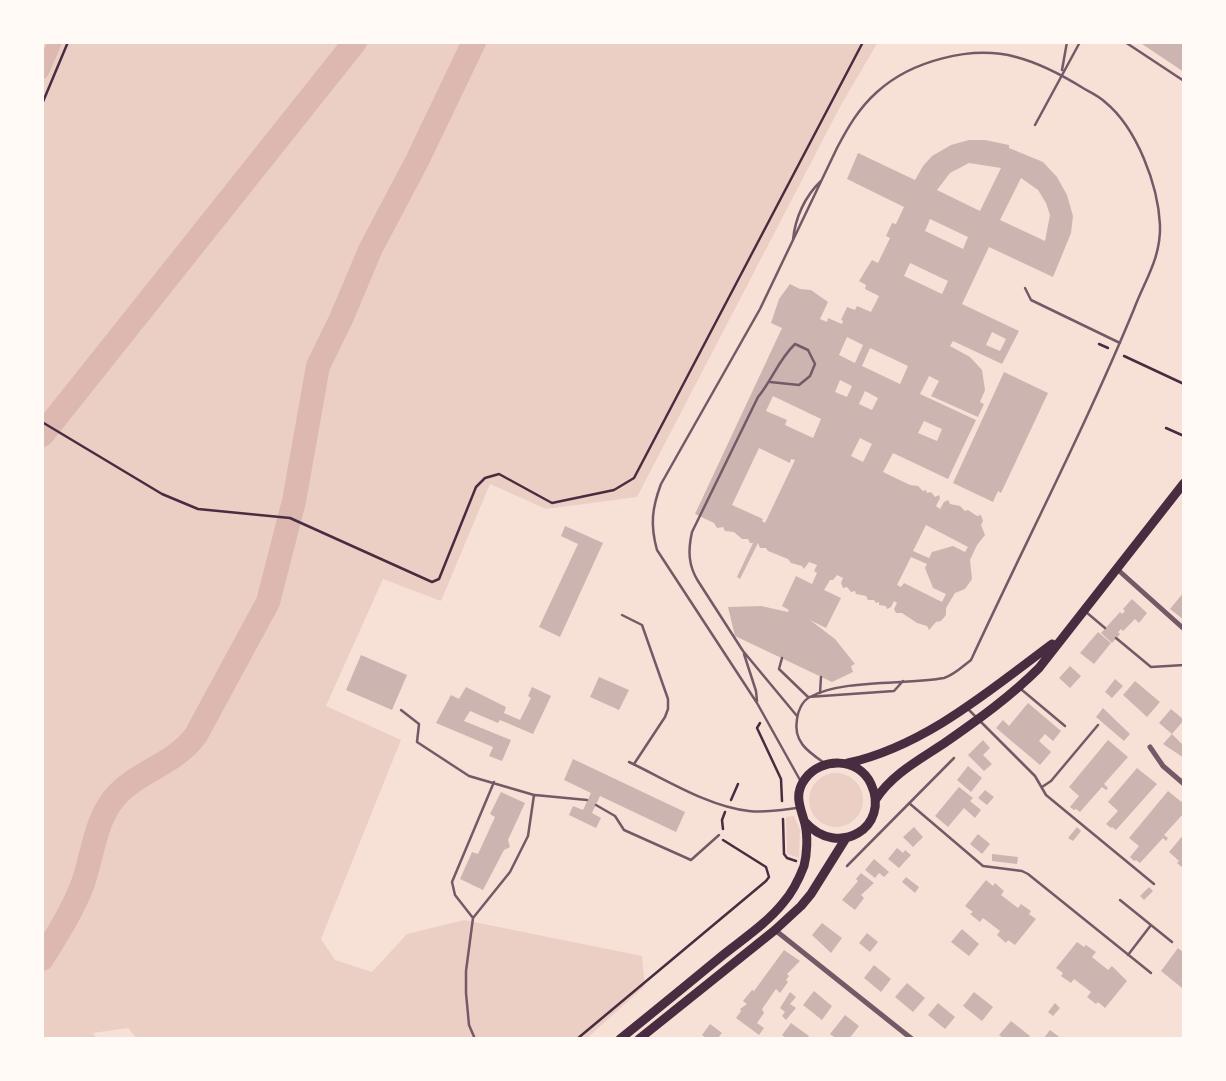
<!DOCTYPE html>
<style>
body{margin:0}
#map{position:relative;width:1226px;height:1081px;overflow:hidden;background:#f7e1d7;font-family:Cabin,sans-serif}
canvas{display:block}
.frame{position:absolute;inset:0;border:44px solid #fffaf5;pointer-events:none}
</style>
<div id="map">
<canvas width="1226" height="1081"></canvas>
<div class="frame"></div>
</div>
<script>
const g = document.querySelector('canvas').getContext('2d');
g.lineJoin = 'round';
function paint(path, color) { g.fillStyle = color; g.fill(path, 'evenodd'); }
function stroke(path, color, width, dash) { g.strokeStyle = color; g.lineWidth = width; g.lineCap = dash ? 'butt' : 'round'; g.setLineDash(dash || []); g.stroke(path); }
paint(new Path2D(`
 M42,42H878L841,105L637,497L546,509L490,484L441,601L383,579L326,706L401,740L321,939L335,960L372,972L407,934L464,920L642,956L645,986L586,1039H137L128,1028L93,1033L97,1039H42Z
 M809 800a27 27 0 1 1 54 0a27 27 0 1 1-54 0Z
 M794,816L800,830L799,858L787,854L786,817Z`), '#ebcfc5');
stroke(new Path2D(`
 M42,72L55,42`), '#dcb8b0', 14);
stroke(new Path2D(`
 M42,435L355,42
 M42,959C57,935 73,910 83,883C93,854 95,821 115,797C139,770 174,765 196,735L268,602L294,501L318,366L341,319L371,248L417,161L474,42`), '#dcb8b0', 24);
paint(new Path2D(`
 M1139,42H1184V72Z
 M969,140H985L1009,145V148L1043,162L1057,177L1067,195L1073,216L1071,233L1053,277L989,247L962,304L1019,331L1002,364L953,341L950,346L970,357L982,370L985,390L980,402L984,404L978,417L931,396L939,381L929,376L920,394L976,420L948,479L893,453L883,472L910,485L918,486L923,491L926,490L927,493L931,492L935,497L939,495L940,498L936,506L940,509L944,502L948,500L950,504L960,506L965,511L968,510L977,516L981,515L983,521L981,525L985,535L977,545L970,560L972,579L965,589L955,593L946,608V615L941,621L936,622L929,630L927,626L917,623L902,613H896L894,609L897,603L894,601L891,607L887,609L886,606L879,605V602L876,603L874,600H868L866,596L856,594L855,591L851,592L847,587L843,588L841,583L843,578L837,575L833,580H830L824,590L841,598L826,628L810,620L835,639L855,664L851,666L853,672L832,682L735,636L728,607L761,606L788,612L789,610L782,606L796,576L812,584L817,573L814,571L817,565L809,562L804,569L802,566L791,563L788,559L768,551L766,548H760L758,543L740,579L737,577L753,543H750L748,539H742L734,532L725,531L723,527L717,528L714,523L695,514L782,328L771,323L779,299L790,284L800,289L811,290L828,302L820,319L827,322L828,318L842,324L843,321L841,320L847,307L855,310L857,306L871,312L879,296L865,289L866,285L859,281L872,260L878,263L890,238L886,236L892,223L896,224L904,207L847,179L858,153L915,180L923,166L932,156L951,145ZM969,163L1001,168L980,211L937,190L950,173ZM1021,178L1038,190L1046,203L1050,215L1045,241L1000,220ZM930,219L968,237L963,249L925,231ZM910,263L948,281L942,294L904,276ZM992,332L1006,339L1000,351L986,345ZM847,337L863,345L855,363L839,355ZM870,348L908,366L900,384L862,366ZM840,380L852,386L847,397L835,392ZM865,391L878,398L872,410L859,404ZM773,396L821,419L813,438L785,425L787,420L766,411ZM924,421L942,429L937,441L918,433ZM860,438L872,444L863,462L851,456ZM759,448L790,463L791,459L795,460L765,523L762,521L763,519L732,505ZM926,525L968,547L965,552L953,546L932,552L929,558L913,551ZM911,557L927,564L925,568L933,588L946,594L942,602L904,583L901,587L897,585Z
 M1004,372L1048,393L1001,493L998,491L993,502L953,483Z
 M565,526L603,543L560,637L539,627L578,544L561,536Z
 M1184,592V620L1170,609Z
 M1132,599L1147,613L1139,623L1135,619L1123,631L1121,629L1118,632L1120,634L1112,643L1101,633L1120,612L1122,614L1125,611L1123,609Z
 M1098,632L1111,643L1094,664L1080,653Z
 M361,655L407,675L392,710L346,690Z
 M1070,666L1081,676L1070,688L1059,678Z
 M599,677L629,690L619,710L590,697Z
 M1115,679L1123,686L1112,698L1105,692Z
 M1135,681L1160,702L1147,717L1123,695Z
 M466,687L506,707L504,713L520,720L531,698L528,696L532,687L551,696L533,734L500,720L498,723L470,711L464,721L511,740L502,761L489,756L493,747L436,723L451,695L459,699Z
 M1028,703L1061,731L1053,741L1045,734L1039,741L1051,752L1040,765L996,728L1003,720L1009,726Z
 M1103,708L1130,734L1124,741L1096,717Z
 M1171,709L1184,720L1172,734L1159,723Z
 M1172,734L1182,744L1184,742V758L1163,744Z
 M983,740L990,748L983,755L992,764L984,771L968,755Z
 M1108,740L1128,757L1104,784L1108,788L1106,790L1102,787L1080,812L1076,809L1074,810L1070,807L1079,796L1069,787Z
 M573,759L685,812L676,832L600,796L592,813L601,818L596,828L569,815L573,806L583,810L591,793L564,780Z
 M968,766L982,778L971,792L957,780Z
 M1137,768L1157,784L1116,830L1112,827L1111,828L1106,824L1118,811L1108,802Z
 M959,787L973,798L970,801L981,810L975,818L964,808L948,827L935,816Z
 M985,790L994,797L987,805L978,798Z
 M1168,791L1184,804V813L1164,835L1168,838L1166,841L1163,838L1140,863L1136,860L1134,861L1130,857L1139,846L1129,838Z
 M501,792L525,803L508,840L510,847L504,850L483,890L460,879L472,852L478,854L495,817L490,814Z
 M914,827L923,837L913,847L903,837Z
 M1077,827L1081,831L1073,841L1068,838Z
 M978,834L990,844L982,854L970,844Z
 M1184,834V869L1177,863L1179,861L1169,852Z
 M897,848L903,853L905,850L911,855L899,868L888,859Z
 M992,854L1018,857L1017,864L992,861Z
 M874,859L889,872L884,877L879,873L875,878L865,870Z
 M861,873L874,883L861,895L864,898L855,910L842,900L858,881L856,879Z
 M906,877L919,887L915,893L902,882Z
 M986,880L993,886L995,883L1004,891L1001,895L1018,908L1021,904L1031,911L1029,914L1036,919L1015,945L1008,940L1006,943L997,935L1000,931L983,918L980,922L970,914L973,912L965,906Z
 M1149,887L1153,891L1144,900L1140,896Z
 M822,923L842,938L831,953L812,935Z
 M962,929L979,944L969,956L951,942Z
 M867,933L878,942L870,952L859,943Z
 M1077,942L1084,947L1086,945L1096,952L1092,957L1108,970L1112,966L1127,981L1105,1008L1098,1002L1096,1004L1087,997L1091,992L1074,979L1071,983L1061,976L1063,973L1056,968Z
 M1178,948L1184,953L1182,988L1161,971Z
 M784,950L800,961L787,974L789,976L786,980L788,982L780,993L776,989L762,1009L764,1013L757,1023L764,1028L759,1035L736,1018L741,1011L740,1009L747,1004L743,1001L752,990L754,991Z
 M874,965L891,979L881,992L864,978Z
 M907,983L925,998L913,1012L895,997Z
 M814,991L832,1006L822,1020L803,1005Z
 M790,992L796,997L790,1004L796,1008L786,1020L782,1016L785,1012L780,1008Z
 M974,992L993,1007L982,1021L963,1006Z
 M938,1003L955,1017L945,1029L928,1015Z
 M1055,1003L1060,1008L1053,1016L1048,1012Z
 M845,1015L859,1026L849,1039H837L830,1034Z
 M1011,1021L1030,1036L1027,1039H1004L999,1035Z
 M791,1023L809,1036L806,1039H787L782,1035Z
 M710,1024L722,1033L717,1039H707L702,1035Z
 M1050,1030L1062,1039H1043Z`), '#ccb4b1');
stroke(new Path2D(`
 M42,104L68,42
 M1099,344L1108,348
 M1124,356L1184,384
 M42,422L162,494L198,509L290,518L432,582L439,579L476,487L485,478L499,474L552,503L614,490L634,478L863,42
 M1166,428L1184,436
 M760,723L757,728L781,779L782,801
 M731,800L738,784
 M783,819L784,854L787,858L796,861
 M723,829L722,820L725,812
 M577,1039L766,881L769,877L766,867L723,840`), '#4a2c40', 2.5);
stroke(new Path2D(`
 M1125,42L1184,81
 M1062,70L1067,42
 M1035,125L1080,42
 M793,240C795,218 805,196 821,181
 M1025,288L1031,300L1120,343
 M770,382L799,385L810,376L815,364L808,350L795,344C779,359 772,380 758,397L692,532C688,550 688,565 698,581L743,651L797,716
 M1086,612L1105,628
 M622,615L642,625L668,699V709L665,717L634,764
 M1116,638L1151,667L1184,665
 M744,654L756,691L757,701
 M782,658L779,669L808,697L894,691L903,681
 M1022,690L1065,726
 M820,693L821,677
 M967,708L1035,776L1046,795L1154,884
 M401,710L419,724L417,742L469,776L534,795L528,836L510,872L473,918L466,971V993L469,1025L475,1039
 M629,762C665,779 709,807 749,811C765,813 782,810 797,808
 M800,780L757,703L657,550C650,525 652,508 661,484L760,309L837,148C848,127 859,108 877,92C911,61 971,45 1016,57C1039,63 1062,75 1083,88C1090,92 1099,96 1105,102C1137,128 1158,185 1160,225C1161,258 1145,280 1134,309C1085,428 1025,543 971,660C963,666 954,675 944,678C908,685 841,679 810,697C802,701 798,711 797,719C793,741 807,751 823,762
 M1042,787L1051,781L1098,725
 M535,795L587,800
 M909,803L983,866L1022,871L1028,874L1151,973
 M596,805L615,816L624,830L691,860L719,835
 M847,866L954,758
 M1120,900L1172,942
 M473,918L455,895L452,882L494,782
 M1128,955L1151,925`), '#755966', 2.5);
stroke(new Path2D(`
 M1117,569L1184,629
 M1150,747L1163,766L1184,784
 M775,930L912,1039`), '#755966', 5);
stroke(new Path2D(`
 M848,763C925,746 990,690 1052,644
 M876,799C893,773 921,759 946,742C979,719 1011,696 1039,668L1184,483
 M620,1039C655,1011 689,983 723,955C743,939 767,923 783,903C792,893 799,879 804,866C807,854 808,837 805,824C801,808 793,795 805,779C821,757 859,757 871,784C891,827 838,859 805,822
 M639,1039L775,930L801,906L811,894L846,838`), '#4a2c40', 9);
</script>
